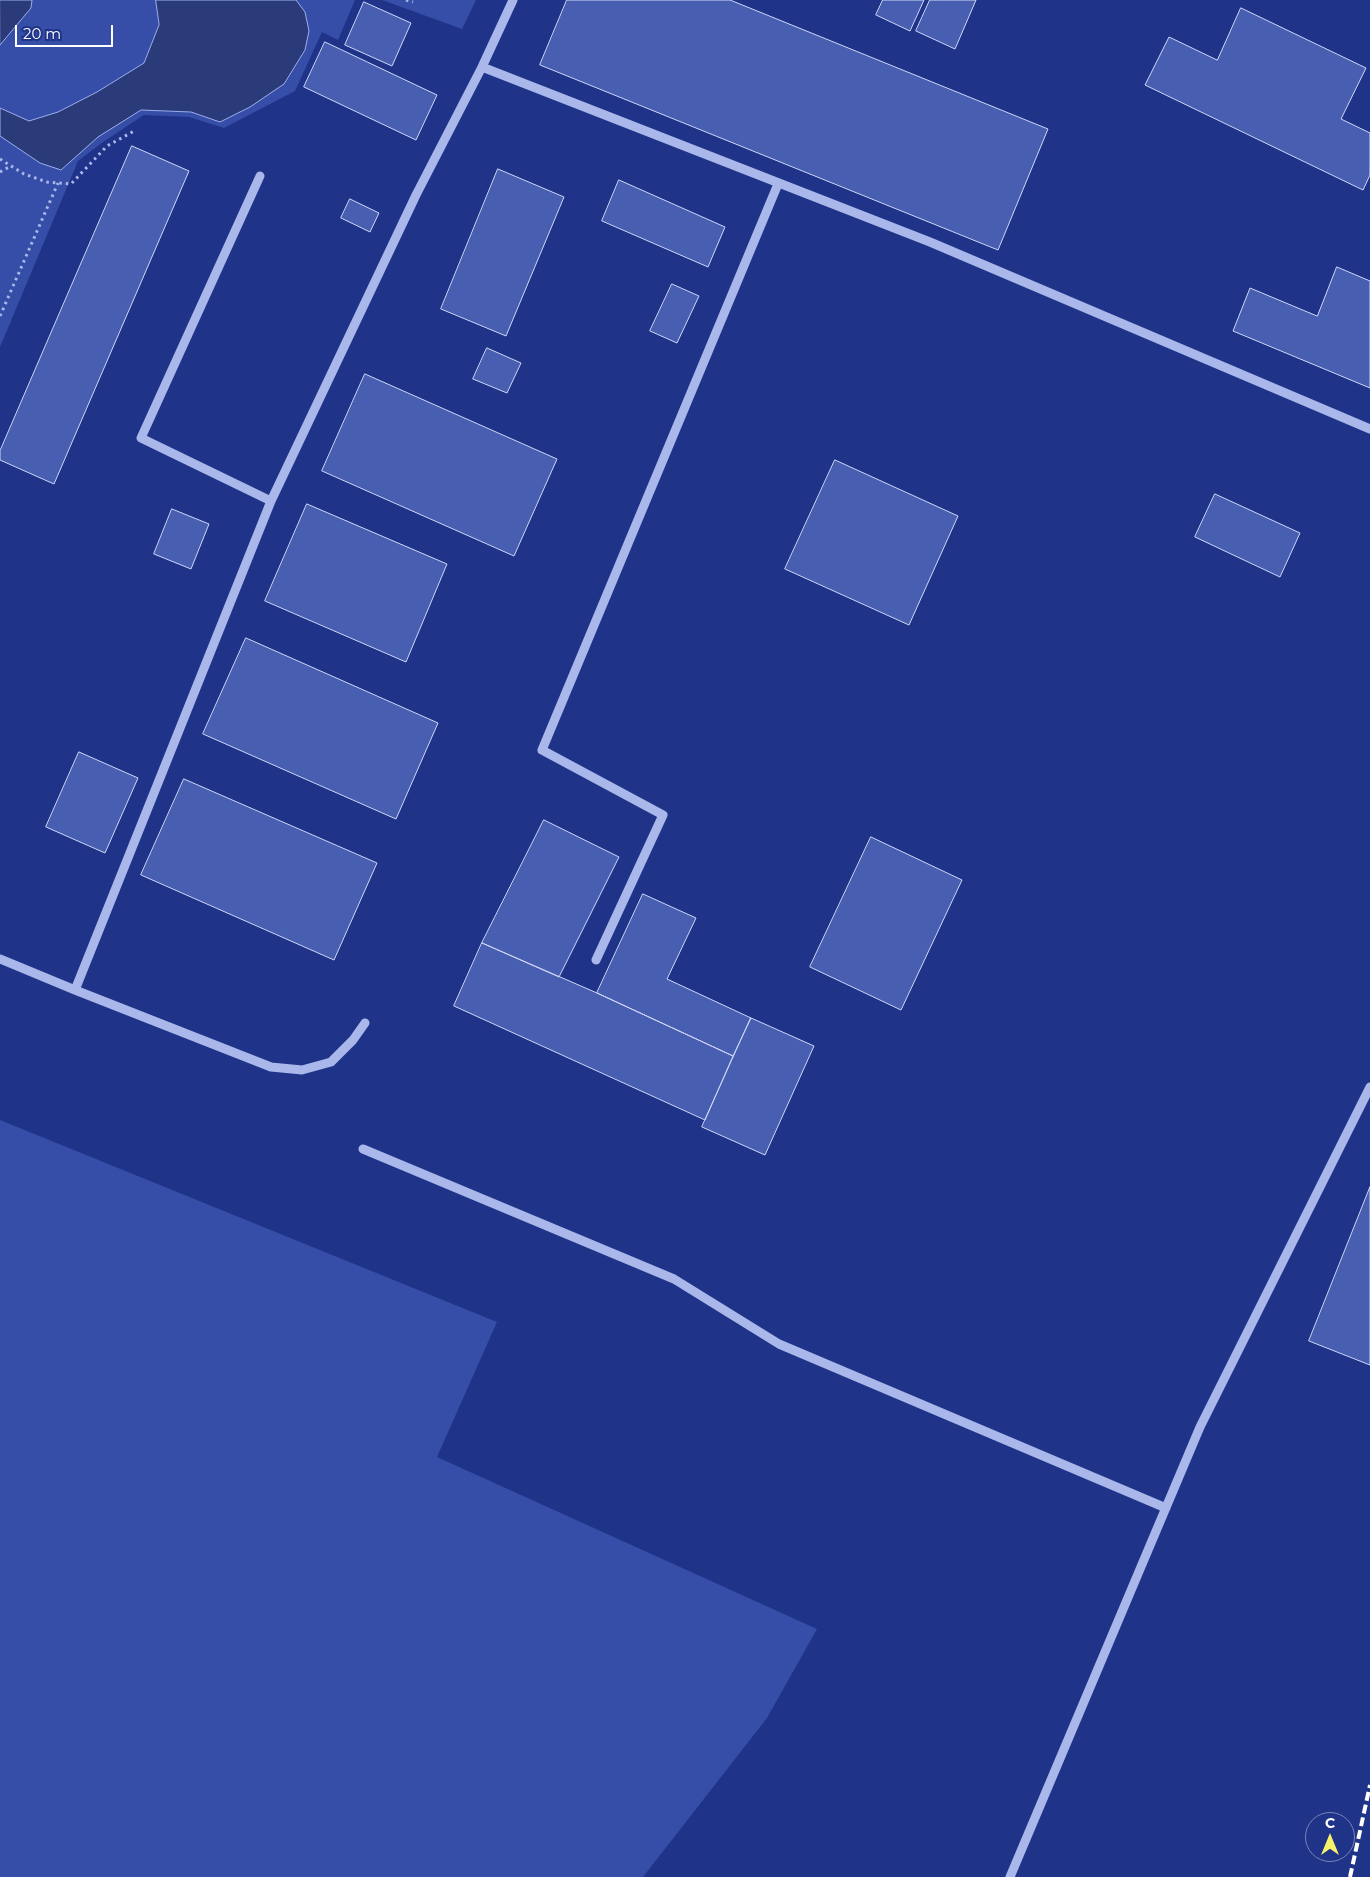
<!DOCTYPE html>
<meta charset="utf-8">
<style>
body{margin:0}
#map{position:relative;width:1370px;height:1877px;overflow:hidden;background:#1f3488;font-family:Montserrat,sans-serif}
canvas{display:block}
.north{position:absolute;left:1305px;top:1812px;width:50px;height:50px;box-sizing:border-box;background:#1f3488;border:1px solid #7985b8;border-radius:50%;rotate:0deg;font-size:14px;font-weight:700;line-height:20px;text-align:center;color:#fff}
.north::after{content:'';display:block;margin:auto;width:18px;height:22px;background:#f8f16a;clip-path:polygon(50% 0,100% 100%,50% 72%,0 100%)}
.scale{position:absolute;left:15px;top:25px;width:98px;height:22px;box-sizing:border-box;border:2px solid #fff;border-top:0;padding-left:6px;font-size:15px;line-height:18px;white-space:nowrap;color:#fff;-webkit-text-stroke:4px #1f3488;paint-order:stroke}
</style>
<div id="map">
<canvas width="1370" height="1877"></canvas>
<div class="north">С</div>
<div class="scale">20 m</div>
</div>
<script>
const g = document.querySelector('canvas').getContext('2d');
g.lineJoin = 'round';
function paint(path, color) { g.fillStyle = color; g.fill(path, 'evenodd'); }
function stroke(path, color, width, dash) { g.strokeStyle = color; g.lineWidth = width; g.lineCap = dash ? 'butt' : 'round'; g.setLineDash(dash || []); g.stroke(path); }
paint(new Path2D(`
 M32,0H156L159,25L144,63L97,92L58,112L29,122L0,108V45L31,8Z
 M296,0H355L338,40L322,32L295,91L224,128L189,117L144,115L103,142L78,161L0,347V136L40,163L61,170L98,137L141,110L191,112L220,121L284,84L305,50L309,31L305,12Z
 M382,0H476L462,29Z
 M0,1120L497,1322L437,1457L817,1629L767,1718L643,1877H0Z`), '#364ea7');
const water = new Path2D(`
 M0,0H32L31,8L0,45Z
 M156,0H296L305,12L309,31L305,50L284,84L250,107L220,122L191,112L141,110L98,137L61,170L40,163L0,136V108L29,121L58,112L97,92L144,63L159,25Z`);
paint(water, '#2b3b7a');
stroke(water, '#9dafec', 1);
const building = new Path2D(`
 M567,0H730L1048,129L998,250L540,65Z
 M883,0H924L910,31L876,15Z
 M930,0H976L955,49L916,31Z
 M364,2L411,23L392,66L345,45Z
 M1241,8L1366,68L1341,119L1370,133V175L1363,190L1145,85L1169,37L1217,60Z
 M325,42L437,95L416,140L304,87Z
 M132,146L189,171L54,484L0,460V451Z
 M498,169L564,197L506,336L441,309Z
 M619,180L725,227L708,267L602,221Z
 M350,199L379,213L370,232L341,218Z
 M1337,267L1370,281V388L1233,331L1250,288L1317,316Z
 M672,284L699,296L677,343L650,331Z
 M487,348L521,363L507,393L473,379Z
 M365,374L557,459L514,556L322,471Z
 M835,460L958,516L909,625L785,569Z
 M1215,494L1300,533L1280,577L1195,537Z
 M307,504L447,564L406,662L265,601Z
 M172,509L209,524L191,569L154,554Z
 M246,638L438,723L396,819L203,734Z
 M79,752L138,778L105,853L46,827Z
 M184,779L377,863L334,960L141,875Z
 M544,820L619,857L559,977L482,943Z
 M871,837L962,880L901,1010L810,967Z
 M643,894L696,918L667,979L751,1018L733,1056L597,993Z
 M482,943L597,993L733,1056L705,1120L454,1006Z
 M751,1018L814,1046L765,1155L702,1127Z
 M1370,1187V1365L1309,1341Z`);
paint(building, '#485eb0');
stroke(building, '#ced7f8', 1);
stroke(new Path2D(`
 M406,0L413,2
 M0,159L24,174L47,182L71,184L107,146L136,130
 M0,172L11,166
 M0,316L58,183`), '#aab7ea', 3, [2.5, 4]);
stroke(new Path2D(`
 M482,67L930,242L1370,429
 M260,176L141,438L271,501
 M0,959L75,990L271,1067L302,1070L331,1062L353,1040L365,1023
 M596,960L663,815L542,750L778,184
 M75,990L271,501L416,195L482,67L513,0
 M363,1149L674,1279L779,1344L1166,1508
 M1010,1877L1200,1427L1370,1087`), '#aab7ea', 9);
stroke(new Path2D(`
 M1350,1877L1370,1785`), '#fff', 4, [9, 4]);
</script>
